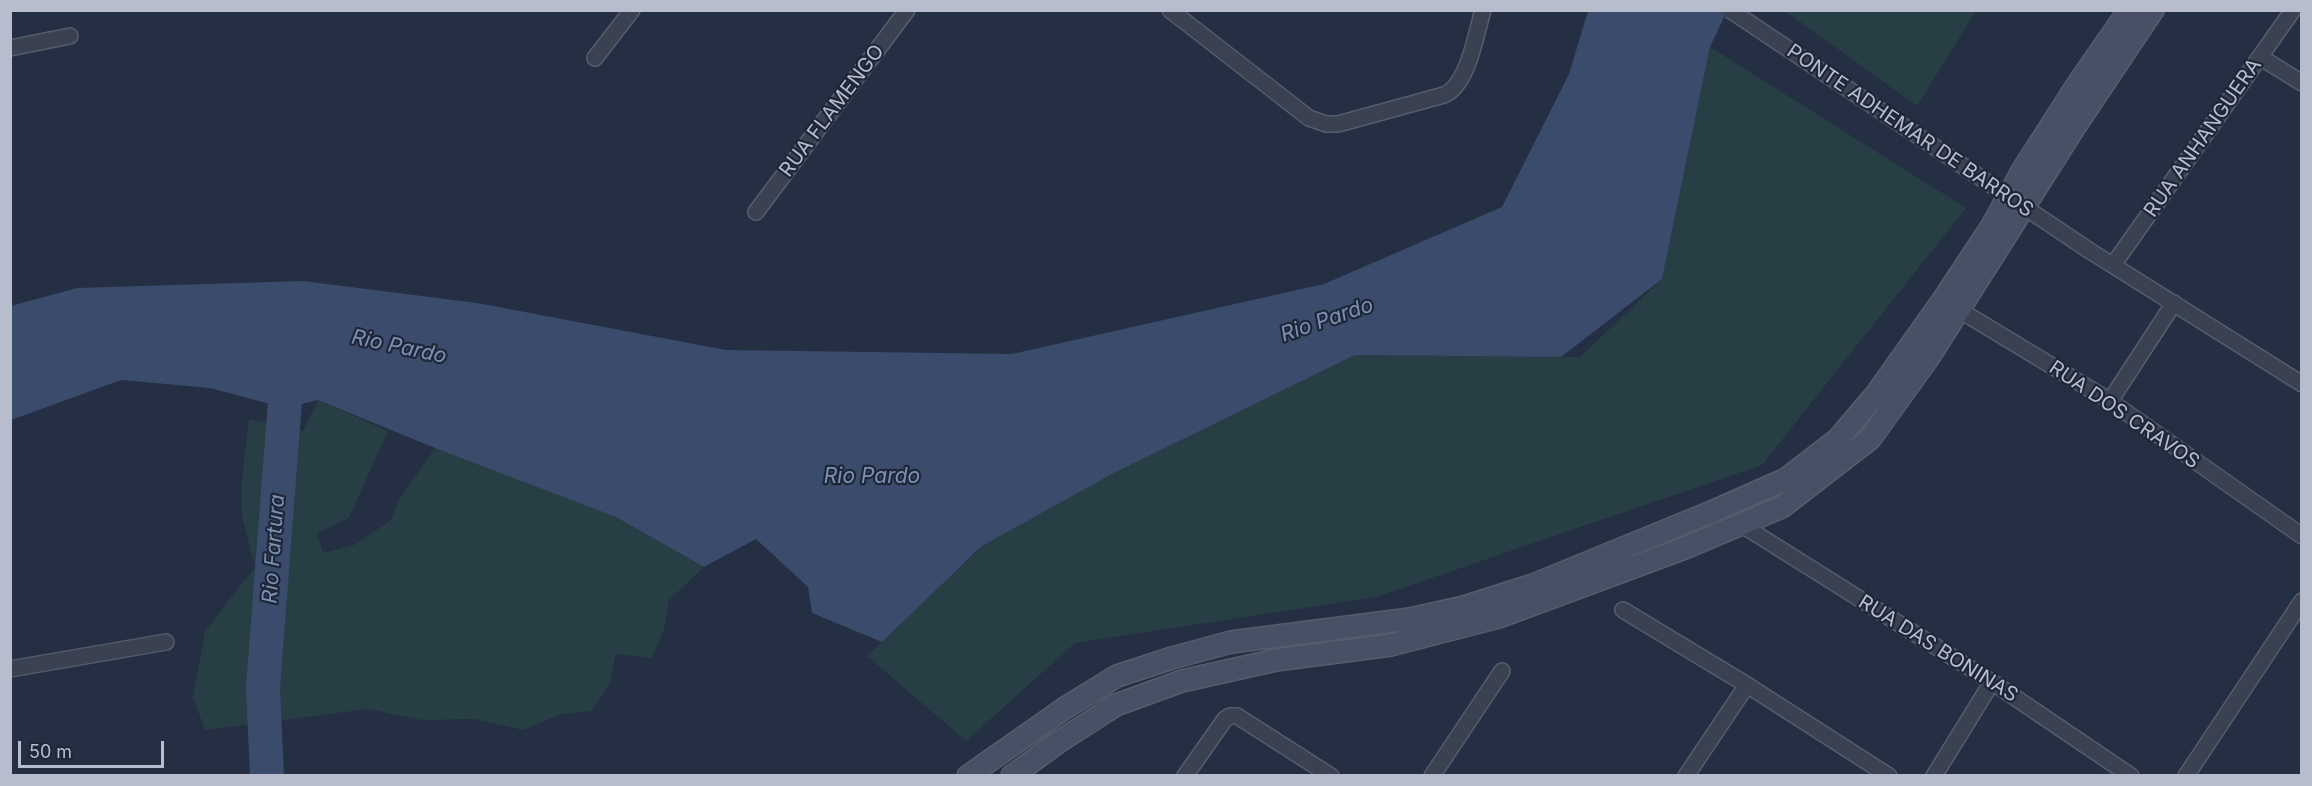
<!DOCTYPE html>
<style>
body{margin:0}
#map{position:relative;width:2312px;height:786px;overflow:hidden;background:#252f43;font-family:Inter,sans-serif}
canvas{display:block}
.frame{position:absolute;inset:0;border:12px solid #b7bdcc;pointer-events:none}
.scale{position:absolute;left:18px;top:741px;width:146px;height:27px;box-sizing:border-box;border:3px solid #b7bdcc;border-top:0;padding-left:8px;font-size:18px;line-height:21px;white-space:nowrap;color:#b7bdcc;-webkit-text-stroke:4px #1e2738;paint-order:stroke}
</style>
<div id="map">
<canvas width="2312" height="786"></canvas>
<div class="frame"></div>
<div class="scale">50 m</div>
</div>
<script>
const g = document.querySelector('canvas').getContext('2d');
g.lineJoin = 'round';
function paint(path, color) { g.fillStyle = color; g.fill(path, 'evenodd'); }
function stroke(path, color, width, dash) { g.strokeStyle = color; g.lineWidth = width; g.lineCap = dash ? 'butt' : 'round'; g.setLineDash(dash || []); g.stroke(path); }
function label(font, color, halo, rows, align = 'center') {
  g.font = font + ' Inter,sans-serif'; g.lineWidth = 4.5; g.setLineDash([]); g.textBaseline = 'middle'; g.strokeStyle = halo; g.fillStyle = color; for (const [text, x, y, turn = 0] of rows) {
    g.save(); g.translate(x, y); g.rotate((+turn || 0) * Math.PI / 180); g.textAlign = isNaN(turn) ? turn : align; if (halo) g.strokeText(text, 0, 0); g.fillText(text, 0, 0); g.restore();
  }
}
paint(new Path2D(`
 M1785,11H1976L1917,106Z
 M1710,47L1966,208L1762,465L1376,597L1075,643L966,741L867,656L1002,528L1355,355L1580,357L1662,279Z
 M318,400L388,431L349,518L317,533L323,553L354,545L390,521L399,500L435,448L564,493L616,517L704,567L669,600L664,630L652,658L616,654L609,686L591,711L562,714L523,730L474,719L422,720L368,709L205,730L193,697L205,631L255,567L242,516V480L249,419L303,431Z`), '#273e44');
paint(new Path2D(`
 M1588,11H1727L1710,47L1662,279L1561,357L1355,355L1110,475L982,546L882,642L812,613L808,587L756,539L704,567L616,517L435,448L318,400L285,408L210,388L121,380L11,420V306L77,288L303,281L477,303L726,350L1012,354L1324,284L1502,207L1569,74Z`), '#3a4b6c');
stroke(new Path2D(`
 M267,776L263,687L288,362`), '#3a4b6c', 34);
const minor = new Path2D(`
 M1170,10L1309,118L1326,124H1338L1444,95C1468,85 1476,34 1483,10
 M10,48L70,36
 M2260,57L2302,83
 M595,58L632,10
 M756,212L907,10
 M2090,251L2302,384
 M2113,265L2293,10
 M1951,305L2110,401L2302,536
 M2110,401L2174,303
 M1742,525L1992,682L2131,776
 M1623,610L1747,685L1889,776
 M10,669L166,642
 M1185,776L1225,719L1230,716H1237L1331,776
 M1432,776L1502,671
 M1686,776L1747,685
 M1934,776L1992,682
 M2186,776L2302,601`);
const secondary = new Path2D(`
 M968,776L1065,708L1117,676L1172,658L1231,642L1410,619L1464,607L1533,585L1716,510L1786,479L1838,439L1877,393L1943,300L1992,226L2022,171L2079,82L2129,10
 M1012,776L1057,743L1116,705L1182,681L1276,660L1391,645L1499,617L1685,548L1782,507L1870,439L1929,357L2074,128L2153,10`);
stroke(minor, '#555d6d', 18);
stroke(secondary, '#555d6d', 24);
stroke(minor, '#3a4252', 15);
stroke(secondary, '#485066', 21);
const minorBridge = new Path2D(`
 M1730,10L2090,251`);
stroke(minorBridge, '#555d6d', 18, []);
stroke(minorBridge, '#3a4252', 15);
label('20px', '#b7bdcc', '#1e2738', [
 ["RUA FLAMENGO",832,111,-53],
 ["PONTE ADHEMAR DE BARROS",1910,131,34],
 ["RUA ANHANGUERA",2203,138,-55],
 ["RUA DOS CRAVOS",2124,415,34],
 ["RUA DAS BONINAS",1938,649,32]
]);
label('italic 21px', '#7d90b4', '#1e2738', [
 ["Rio Pardo",1327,320,-19],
 ["Rio Pardo",399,347,12],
 ["Rio Pardo",872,477],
 ["Rio Fartura",274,549,-86]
]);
</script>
